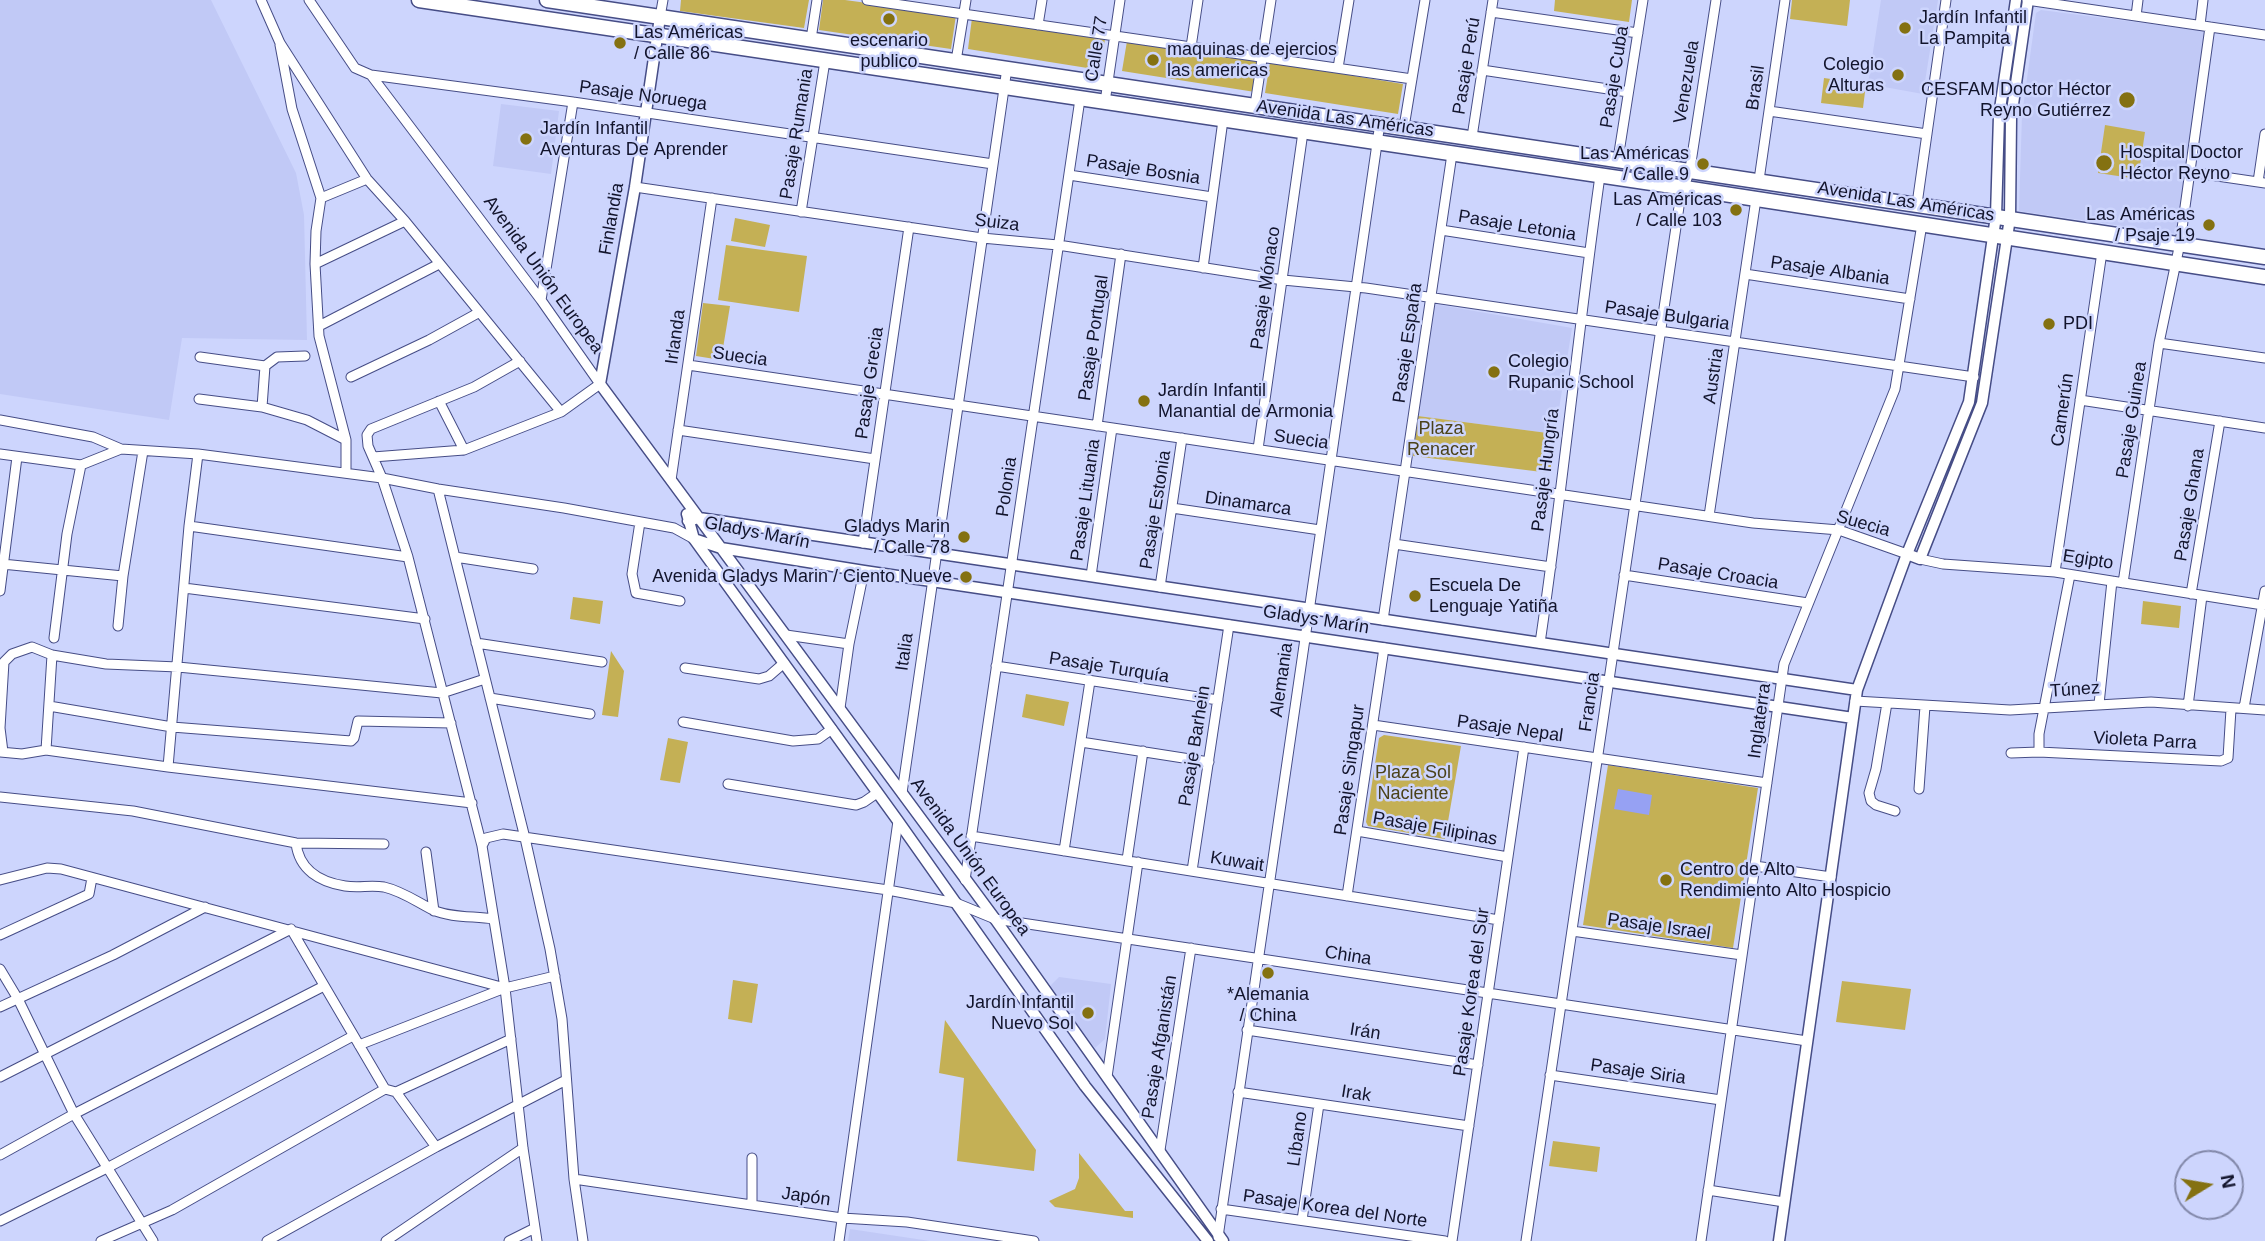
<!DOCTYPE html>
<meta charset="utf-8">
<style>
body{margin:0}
#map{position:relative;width:2265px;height:1241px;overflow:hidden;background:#cdd5fd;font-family:Helvetica,sans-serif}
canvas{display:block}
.north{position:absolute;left:2174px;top:1150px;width:70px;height:70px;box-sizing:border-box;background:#cdd5fd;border:2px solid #8288a9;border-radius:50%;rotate:79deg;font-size:19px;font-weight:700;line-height:28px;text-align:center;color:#12142c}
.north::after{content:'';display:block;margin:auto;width:24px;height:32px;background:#847111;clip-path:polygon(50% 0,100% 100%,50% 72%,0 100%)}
</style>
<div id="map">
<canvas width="2265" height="1241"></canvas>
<div class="north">N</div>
</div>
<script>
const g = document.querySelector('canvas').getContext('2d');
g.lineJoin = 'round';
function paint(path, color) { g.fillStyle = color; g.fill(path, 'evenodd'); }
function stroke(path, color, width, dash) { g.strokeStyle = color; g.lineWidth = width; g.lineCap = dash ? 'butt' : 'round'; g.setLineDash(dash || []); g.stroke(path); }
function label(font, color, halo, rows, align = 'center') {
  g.font = font + ' Helvetica,sans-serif'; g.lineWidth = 5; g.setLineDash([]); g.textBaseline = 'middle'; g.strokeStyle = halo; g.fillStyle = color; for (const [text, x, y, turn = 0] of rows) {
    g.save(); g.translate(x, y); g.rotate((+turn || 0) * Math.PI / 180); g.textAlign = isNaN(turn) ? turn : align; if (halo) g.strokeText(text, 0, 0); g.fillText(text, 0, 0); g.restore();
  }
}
paint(new Path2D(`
 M0,0H211L296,173L304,215L307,340L182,338L169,420L0,394Z
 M1881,0H1938L1923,94L1868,84Z
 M2041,10L2205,31L2178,234L2019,211L2022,115L2036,13Z
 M501,104L559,111L551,174L493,166Z
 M1434,304L1572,328L1555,434L1418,416Z
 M1059,977L1111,984L1105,1039L1095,1048L1049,987Z
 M850,1229L930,1241H848Z`), '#c1c9f6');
paint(new Path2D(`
 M681,0H809L804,28L680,11Z
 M823,0H845L956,15L951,49L819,30Z
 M1555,0H1632L1629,22L1554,11Z
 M1792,0H1850L1847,26L1790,19Z
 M972,18L1105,39L1100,70L968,49Z
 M1127,41L1260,62L1255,92L1122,71Z
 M1270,62L1403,84L1398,114L1265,93Z
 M1824,78L1866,84L1863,108L1821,103Z
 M2105,125L2145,132L2138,179L2098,173Z
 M735,218L770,225L765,247L731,241Z
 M726,245L807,256L799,312L718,300Z
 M703,303L730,306L721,360L696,356Z
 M1418,416L1555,434L1550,473L1413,456Z
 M573,597L603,601L600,624L570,619Z
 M2143,601L2181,606L2179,628L2141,624Z
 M611,651L624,671L618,717L602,715Z
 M1026,694L1069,702L1064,726L1022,717Z
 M1384,735L1461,746L1445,839L1368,826L1366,822L1379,738Z
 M668,738L688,742L680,783L660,780Z
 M1608,765L1758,788L1733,948L1583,925Z
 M733,980L758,984L752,1023L728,1019Z
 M1842,981L1911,989L1905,1030L1836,1022Z
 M945,1020L1036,1150L1034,1171L957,1161L964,1078L939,1073Z
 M1553,1141L1600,1147L1597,1172L1549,1166Z
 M1079,1153L1125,1211H1133V1218L1055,1207L1049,1201L1075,1189L1079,1178Z`), '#c4b055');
paint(new Path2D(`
 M1618,789L1652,795L1649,815L1614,809Z`), '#96a1f3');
const minor = new Path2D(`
 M261,0L280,43L367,179L405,221L561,412
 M309,0L355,68L371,75L573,102L993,164
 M867,0L1412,79
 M2027,0L2265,35
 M1491,12L1638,33
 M2136,16L2138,0
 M660,17L663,0
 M1038,25L1042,0
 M2200,25L2203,0
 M811,39L817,0
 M280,45L292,109L321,198L316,231L315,264L319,336L346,440V473
 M1191,47L1198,0
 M956,61L966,0
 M1338,68L1349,0
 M1482,70L1628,92
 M371,75L541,300L600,384L561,412L464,450L439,401
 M1105,102L1120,0
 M1255,105L1271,0
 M1769,111L1927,134
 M1404,127L1425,0
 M1472,137L1493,0
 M1618,159L1643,0
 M2190,172L2265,183
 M1069,175L1212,197
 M1759,180L1785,0
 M2258,182L2265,134
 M635,187L982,238L1058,245L1283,280L1366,288L1974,377
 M321,198L367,179
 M1917,204L1946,0
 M801,212L825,61
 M1441,230L1589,253
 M315,264L405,221
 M1203,268L1223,120
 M1745,274L1910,299
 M541,300L573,102
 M319,326L439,264
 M2159,343L2265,358
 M200,357L265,366
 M520,361L474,387L371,429L367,435L368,446L382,478L408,557L482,846L505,988L523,1148L537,1241
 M688,365L1753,523L1839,530L1907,554
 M351,377L429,340L478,313
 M199,399L262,407L307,420L346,440
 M2080,400L2265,428
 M262,407L265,366L277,357L305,356
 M0,420L93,437L121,449
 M1097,426L1121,254
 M678,430L875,459
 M1258,449L1303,132
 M0,454L81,465L121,449L198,454L382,478L438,489L564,508L674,528L694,539
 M373,457L464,450
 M671,480L712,198
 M438,489L525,838L550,949L562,1019L574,1179L583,1241
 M1172,508L1320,530
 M1709,516L1756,199
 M640,522L632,574L636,593L680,601
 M189,526L408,557
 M863,543L909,227
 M1394,544L1551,567
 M455,557L533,569
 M1920,559L1943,564L2055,572L2263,605
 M2,564L123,576
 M2055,572L2102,252
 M1624,575L1808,603
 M1091,576L1112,428
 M2123,583L2159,343L2180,243L2210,27
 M1160,587L1182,438
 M184,588L425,619
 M0,591L17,457
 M2191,594L2220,421
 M1383,620L1452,154
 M118,626L123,576L143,451
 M786,635L849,644
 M54,638L67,534L81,465
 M476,643L602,662
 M1540,643C1563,488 1578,331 1600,176
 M996,666L1218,700
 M685,668L759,679L769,676L784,663
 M490,698L590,714
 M1855,701L2010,710L2151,702L2265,710
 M1887,703L1876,769L1869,793L1871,801L1876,805L1895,811
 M2099,704L2112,581
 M49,706L172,727L351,741L354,738L358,721L451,723
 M2188,706L2202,596
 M840,708L849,644L864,571
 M2244,708L2265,591
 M683,722L793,741L818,739L832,729
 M1373,725L1767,783
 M1081,742L1209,762
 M46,750L52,655
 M0,752L22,754L46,750L168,767L472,803
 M3,752L0,728L4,662L12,654L32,647L52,655L106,664L178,667L442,693L485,679
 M2039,752V734L2070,575
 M2011,753L2039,752L2221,761L2228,758L2231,709
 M168,767L189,526L198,454
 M728,784L856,805L864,802L877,793
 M1919,789L1925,706
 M902,793L1007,68
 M0,797L133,811L296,843L384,844
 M1357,831L1508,857
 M971,836L1499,920
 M296,843C299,870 320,882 345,886C358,888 371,885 384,887C402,891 417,902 433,910C451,918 475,916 493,919
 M482,846L486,838L503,834L888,890L956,903L995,919L1807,1041
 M1064,851L1090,681
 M426,852L434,911
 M1127,860L1143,751
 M1755,866L1831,877
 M1192,871L1229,625
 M0,880L47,868L61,869L505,988
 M965,880L1080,99
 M1347,896L1384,648
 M1572,931L1742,955
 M0,935L89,894L92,878
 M0,969L18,999L74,1114L153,1241
 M0,1007L113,955L205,907
 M1247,1030L1478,1065
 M359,1045L505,988L555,976
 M1550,1075L1721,1100
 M0,1077L291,929L385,1089L396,1092L436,1147
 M1107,1077L1138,862
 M396,1092L511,1039
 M1238,1092L1469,1126
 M1160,1150L1191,948
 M0,1155L74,1114L324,986
 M574,1179L772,1208L842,1218L907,1222L1034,1241
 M1708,1190L1784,1202
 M752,1204V1158
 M1221,1209L1445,1241
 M1302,1220L1319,1104
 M0,1221L107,1168L353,1036
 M1218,1237L1380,123
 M101,1241L172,1210L385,1089
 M267,1241L436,1147L566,1080
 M386,1241L523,1148
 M509,1241L535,1228
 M839,1241L898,821
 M1452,1241L1524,747
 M1526,1241L1680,200L1690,169L1716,0
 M1701,1241L1784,664L1895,389L1922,224`);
const tertiary = new Path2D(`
 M660,17L635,187L600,384L995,919L1223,1241
 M687,514L694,539L898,821L1085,1086L1208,1241
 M688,521L699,518L1857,690
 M694,539L721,548L864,571L1853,718
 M1907,554L1920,559L1982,403L2010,218L2011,118L2028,0
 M1779,1241L1857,690L1907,554L1969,402L1996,216L1999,116L2016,0`);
const primary = new Path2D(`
 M419,0L1672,186L2265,277
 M547,0L2265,257`);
stroke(minor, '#464d86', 11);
stroke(tertiary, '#464d86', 13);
stroke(primary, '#464d86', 17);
stroke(minor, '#fff', 9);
stroke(tertiary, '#fff', 10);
stroke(primary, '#fff', 14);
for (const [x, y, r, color] of [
 [889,19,7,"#847111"],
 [1905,28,7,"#847111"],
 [620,43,7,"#847111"],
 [1153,60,7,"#847111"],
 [1898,75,7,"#847111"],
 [2127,100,9,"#847111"],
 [526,139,7,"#847111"],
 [2104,163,9,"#847111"],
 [1703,164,7,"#847111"],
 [1736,210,7,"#847111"],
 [2209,225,7,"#847111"],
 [2049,324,7,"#847111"],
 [1494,372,7,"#847111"],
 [1144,401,7,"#847111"],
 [964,537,7,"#847111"],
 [966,577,7,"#847111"],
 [1415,596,7,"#847111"],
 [1666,880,7,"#847111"],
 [1268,973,7,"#847111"],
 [1088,1013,7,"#847111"]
]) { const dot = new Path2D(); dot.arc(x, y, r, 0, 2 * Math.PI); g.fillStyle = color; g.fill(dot); stroke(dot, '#cdd5fd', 2.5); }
label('18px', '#12142c', '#cdd5fd', [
 ["Jardín Infantil",1919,18],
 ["La Pampita",1919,39],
 ["Las Américas",634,33],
 ["/ Calle 86",634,54],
 ["escenario",889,41,"center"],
 ["publico",889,62,"center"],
 ["maquinas de ejercios",1167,50],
 ["las americas",1167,71],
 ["Colegio",1884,65,"right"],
 ["Alturas",1884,86,"right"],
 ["CESFAM Doctor Héctor",2111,90,"right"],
 ["Reyno Gutiérrez",2111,111,"right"],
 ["Jardín Infantil",540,129],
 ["Aventuras De Aprender",540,150],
 ["Hospital Doctor",2120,153],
 ["Héctor Reyno",2120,174],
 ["Las Américas",1689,154,"right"],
 ["/ Calle 9",1689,175,"right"],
 ["Las Américas",1722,200,"right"],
 ["/ Calle 103",1722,221,"right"],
 ["Las Américas",2195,215,"right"],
 ["/ Psaje 19",2195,236,"right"],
 ["PDI",2063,324],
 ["Colegio",1508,362],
 ["Rupanic School",1508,383],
 ["Jardín Infantil",1158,391],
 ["Manantial de Armonia",1158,412],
 ["Gladys Marin",950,527,"right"],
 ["/ Calle 78",950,548,"right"],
 ["Avenida Gladys Marin / Ciento Nueve",952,577,"right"],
 ["Escuela De",1429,586],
 ["Lenguaje Yatiña",1429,607],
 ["Centro de Alto",1680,870],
 ["Rendimiento Alto Hospicio",1680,891],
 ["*Alemania",1268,995,"center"],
 ["/ China",1268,1016,"center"],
 ["Jardín Infantil",1074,1003,"right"],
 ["Nuevo Sol",1074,1024,"right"]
], 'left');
label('18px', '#12142c', '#cdd5fd', [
 ["Calle 77",1097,49,-81],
 ["Pasaje Perú",1467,66,-81],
 ["Pasaje Cuba",1615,77,-81],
 ["Venezuela",1687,82,-81],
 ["Brasil",1756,88,-82],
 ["Pasaje Noruega",643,96,8],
 ["Avenida Las Américas",1345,119,8],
 ["Pasaje Rumania",797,134,-81],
 ["Pasaje Bosnia",1143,170,9],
 ["Avenida Las Américas",1906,202,9],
 ["Finlandia",612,219,-80],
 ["Suiza",997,223,7],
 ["Pasaje Letonia",1517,226,9],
 ["Pasaje Albania",1830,271,8],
 ["Avenida Unión Europea",543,275,54],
 ["Pasaje Mónaco",1266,288,-82],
 ["Pasaje Bulgaria",1667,316,8],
 ["Irlanda",676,337,-82],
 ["Pasaje Portugal",1094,338,-82],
 ["Pasaje España",1408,343,-82],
 ["Suecia",740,357,8],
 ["Austria",1714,376,-82],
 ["Pasaje Grecia",870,383,-82],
 ["Camerún",2063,410,-82],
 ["Pasaje Guinea",2132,420,-81],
 ["Suecia",1301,440,8],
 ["Pasaje Hungría",1546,470,-83],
 ["Polonia",1007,487,-82],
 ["Pasaje Lituania",1086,500,-82],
 ["Dinamarca",1248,504,8],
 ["Pasaje Ghana",2190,505,-81],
 ["Pasaje Estonia",1156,510,-81],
 ["Suecia",1863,524,16],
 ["Gladys Marín",757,533,11],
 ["Egipto",2088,560,9],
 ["Pasaje Croacia",1718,574,9],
 ["Gladys Marín",1316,620,9],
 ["Italia",905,652,-82],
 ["Pasaje Turquía",1109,668,9],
 ["Alemania",1282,680,-82],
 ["Túnez",2075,690,-4],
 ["Francia",1590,702,-82],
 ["Inglaterra",1760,721,-82],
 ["Pasaje Nepal",1510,729,8],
 ["Violeta Parra",2145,741,3],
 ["Pasaje Barhein",1195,746,-81],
 ["Pasaje Singapur",1350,770,-82],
 ["Pasaje Filipinas",1435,829,10],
 ["Avenida Unión Europea",970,857,54],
 ["Kuwait",1237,862,9],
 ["Pasaje Israel",1659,927,8],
 ["China",1348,956,9],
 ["Pasaje Korea del Sur",1472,992,-82],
 ["Irán",1365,1032,9],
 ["Pasaje Afganistán",1160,1047,-81],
 ["Pasaje Siria",1638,1072,8],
 ["Irak",1356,1094,9],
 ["Líbano",1298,1139,-82],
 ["Japón",806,1197,8],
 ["Pasaje Korea del Norte",1335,1209,8]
]);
label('18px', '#4b4219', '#cdd5fd', [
 ["Plaza",1441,429],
 ["Renacer",1441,450],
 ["Plaza Sol",1413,773],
 ["Naciente",1413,794]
]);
</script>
